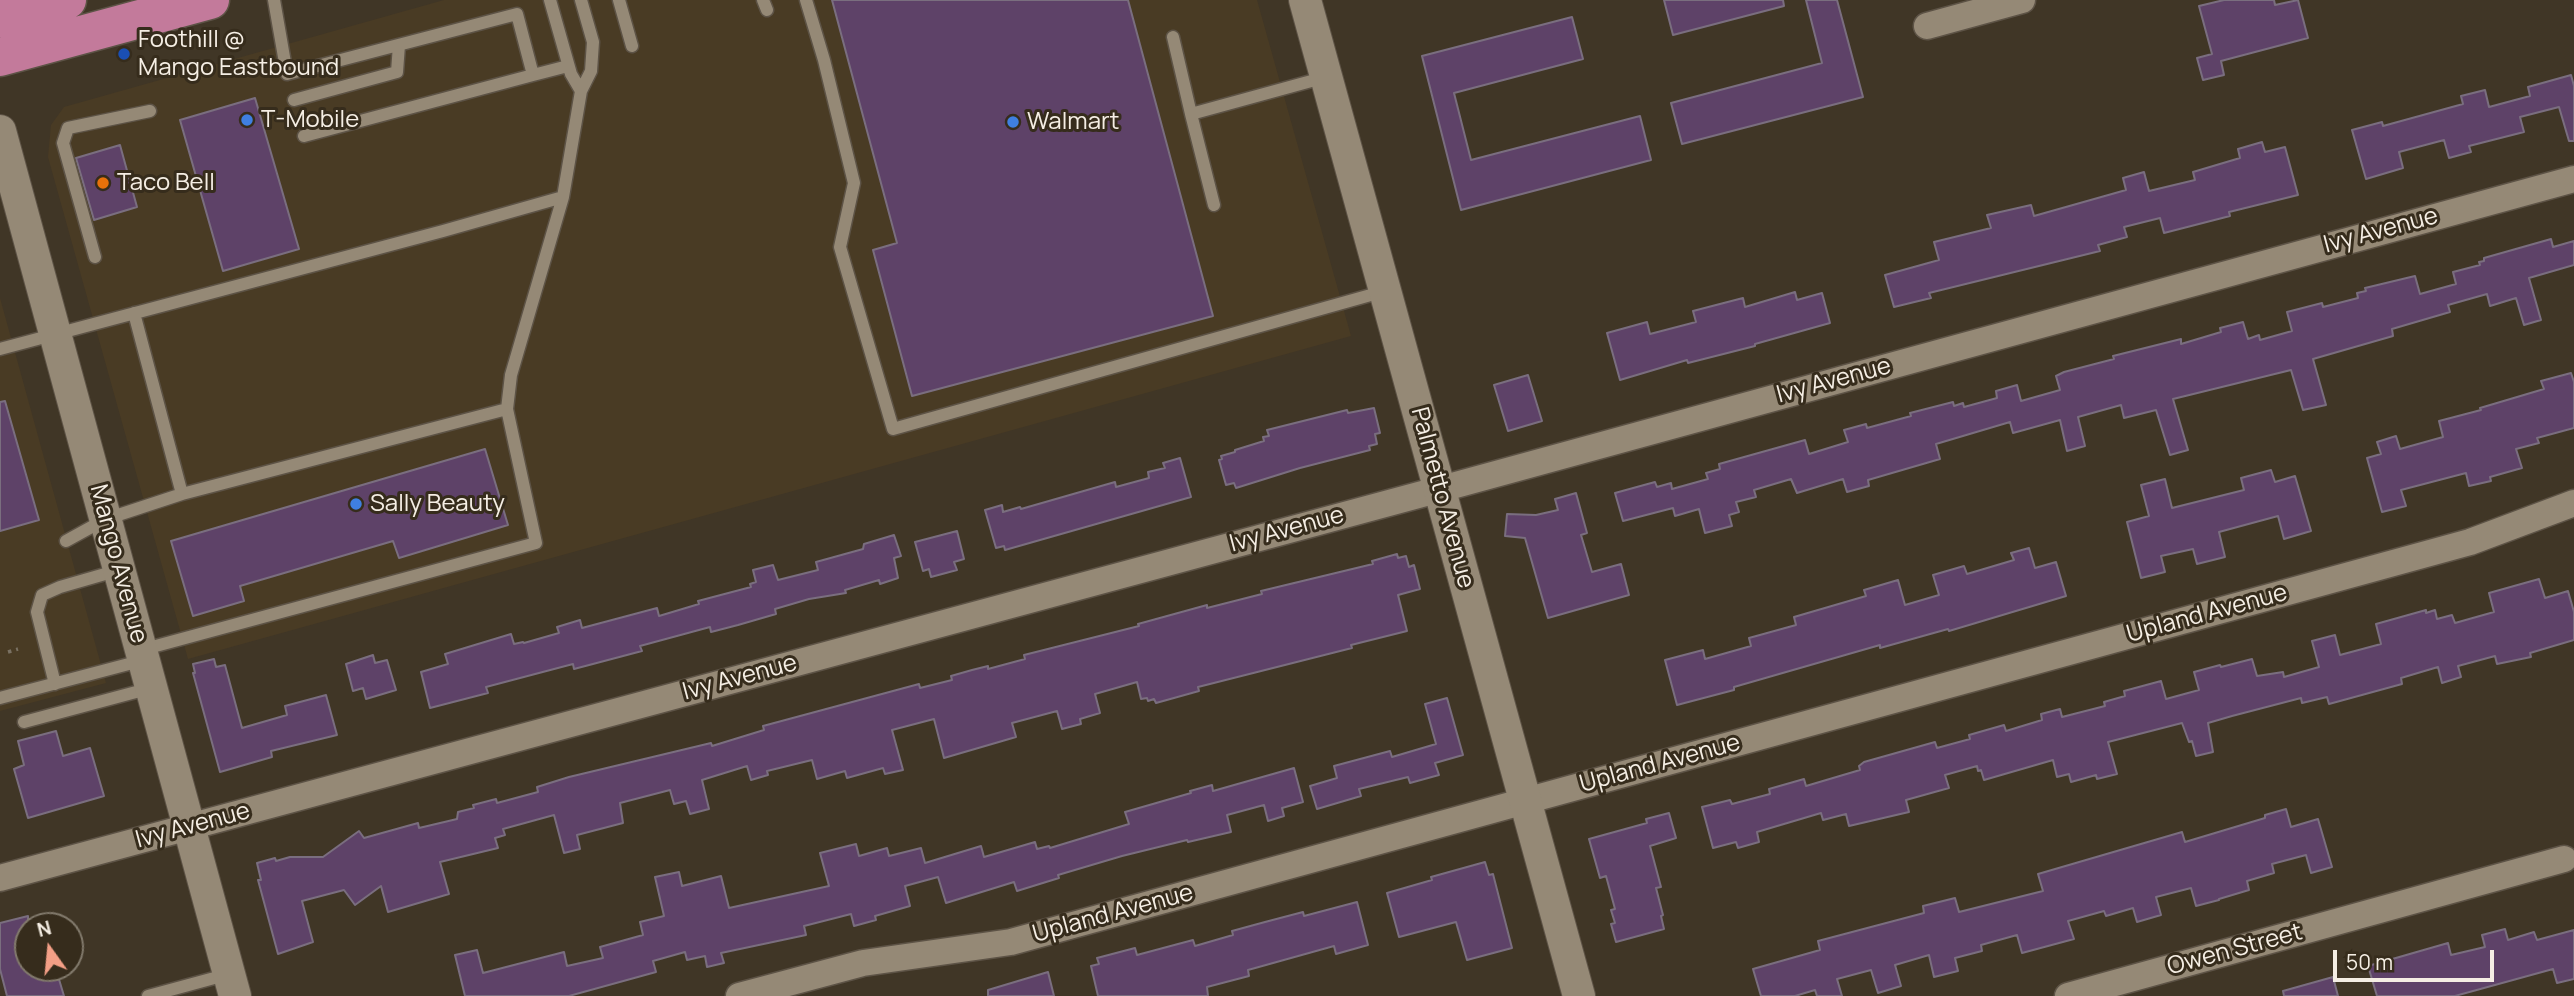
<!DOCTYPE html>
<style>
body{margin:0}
#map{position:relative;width:2574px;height:996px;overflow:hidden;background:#403626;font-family:Manrope,sans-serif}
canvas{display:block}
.north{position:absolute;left:14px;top:912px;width:70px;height:70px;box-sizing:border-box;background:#362c1c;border:2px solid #827a6c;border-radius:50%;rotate:345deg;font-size:19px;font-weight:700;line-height:28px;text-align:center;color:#f5eee4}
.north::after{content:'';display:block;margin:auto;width:24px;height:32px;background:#f39f86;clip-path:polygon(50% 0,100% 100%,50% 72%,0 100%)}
.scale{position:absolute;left:2333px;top:950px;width:161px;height:32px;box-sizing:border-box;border:4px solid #f5eee4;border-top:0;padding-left:9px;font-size:21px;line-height:24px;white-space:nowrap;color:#f5eee4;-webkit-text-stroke:5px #362c1c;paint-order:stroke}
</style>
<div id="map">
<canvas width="2574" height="996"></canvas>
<div class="north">N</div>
<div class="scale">50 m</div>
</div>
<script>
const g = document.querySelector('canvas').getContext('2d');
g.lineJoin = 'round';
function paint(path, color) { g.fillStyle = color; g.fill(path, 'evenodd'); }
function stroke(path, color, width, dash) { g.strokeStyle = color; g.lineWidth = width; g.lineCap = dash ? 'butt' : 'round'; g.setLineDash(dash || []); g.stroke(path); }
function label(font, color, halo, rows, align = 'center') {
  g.font = font + ' Manrope,sans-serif'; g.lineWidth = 6; g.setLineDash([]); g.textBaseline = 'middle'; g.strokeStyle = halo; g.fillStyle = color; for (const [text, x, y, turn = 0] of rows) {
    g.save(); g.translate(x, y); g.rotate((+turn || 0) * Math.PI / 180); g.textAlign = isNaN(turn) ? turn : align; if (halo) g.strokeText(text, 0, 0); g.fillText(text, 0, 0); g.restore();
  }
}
paint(new Path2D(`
 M444,0H1257L1351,336L188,659L48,157L51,125L64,107Z
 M0,298L106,683L0,711Z`), '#493b24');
const building = new Path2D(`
 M832,0H1128L1213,316L912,396L873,250L897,243Z
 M1664,0H1783L1784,6L1673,35Z
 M1806,0H1837L1863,97L1682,144L1671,103L1822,63Z
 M2224,0H2274L2275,5L2298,0L2308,38L2221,61L2224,75L2203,80L2197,58L2212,54L2199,6Z
 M1572,17L1583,59L1454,93L1471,160L1640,116L1651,160L1461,210L1422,56Z
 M2571,75L2574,86V141H2569L2559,107L2520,117L2524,132L2469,146L2471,152L2449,158L2444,140L2399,152L2403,168L2366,179L2352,130L2382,122L2383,126L2463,104L2461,96L2485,90L2489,107L2530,96L2528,87Z
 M255,98L299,249L223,271L180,120Z
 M2262,142L2265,152L2285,147L2298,195L2229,212L2230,216L2164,233L2160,218L2124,227L2127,237L2098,245L2100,251L1929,293L1931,298L1894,307L1885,275L1939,260L1934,242L1991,228L1987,215L2031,205L2034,216L2126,190L2123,178L2144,172L2149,191L2195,180L2193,172L2240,158L2238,149Z
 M120,145L137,207L94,220L76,158Z
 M2551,239L2553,247L2574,241V265L2529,278L2541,320L2524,325L2516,298L2490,306L2487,294L2448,305L2450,312L2392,329L2393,336L2313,359L2326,405L2303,410L2291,370L2173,399L2188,450L2170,455L2156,410L2124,418L2121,405L2078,417L2085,446L2067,451L2060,420L2013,433L2010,422L1936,444L1940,459L1868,480L1869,486L1847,492L1843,479L1797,493L1791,479L1754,490L1756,497L1736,502L1739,512L1729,515L1732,526L1705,533L1699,509L1675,516L1673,508L1623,521L1615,493L1655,482L1657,487L1671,483L1672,489L1708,479L1706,473L1720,469L1719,464L1805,440L1809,454L1848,442L1844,430L1866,424L1867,428L1911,416L1910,413L1953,402L1954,406L1963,403L1964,407L1997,398L1996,391L2017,385L2021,401L2060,390L2056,376L2064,372L2114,359L2113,356L2181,339V344L2221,332L2220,328L2243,322L2248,339L2259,335L2260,340L2292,331L2287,312L2322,303L2323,307L2358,298L2357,293L2366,291L2365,288L2415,276L2420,294L2456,284L2453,272L2480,265L2479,262L2484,261V258Z
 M1795,292L1797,300L1822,293L1830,323L1755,344V346L1688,363L1687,360L1620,380L1607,333L1647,322L1650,334L1696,322L1693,311L1743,298L1745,307Z
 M2571,373L2574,382V428L2537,438L2539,443L2516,449L2522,468L2490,477L2491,481L2469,486L2466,473L2401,490L2406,506L2382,512L2367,458L2381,454L2377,442L2396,436L2400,449L2443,437L2439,421L2481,410L2480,408L2544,389L2541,381Z
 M1528,375L1542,421L1508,431L1494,385Z
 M5,401L39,520L0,531V402Z
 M1374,408L1380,433L1375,434L1377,444L1369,446L1370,450L1300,468L1236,488L1234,483L1226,485L1219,460L1222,459L1221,456L1235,452V450L1264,441L1263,437L1269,436L1267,430L1347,410L1348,413Z
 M485,449L508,525L399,558L393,541L240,586L244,601L193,616L171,541Z
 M1180,458L1191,497L1005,550L1004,546L996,548L985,510L1002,505L1003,512L1020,507L1021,509L1115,482L1116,487L1149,478L1148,472L1165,468L1163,463Z
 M2271,470L2275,482L2295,476L2311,531L2284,539L2278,516L2219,532L2225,557L2197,564L2193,549L2161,556L2165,572L2141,578L2127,522L2149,516L2141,485L2165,479L2172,508L2244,490L2241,478Z
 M1576,493L1587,533L1581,535L1592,572L1621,564L1629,595L1548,618L1525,538L1505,536L1507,514L1536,515L1558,510L1555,499Z
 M957,531L964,559L954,562L957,570L931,577L929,569L923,571L915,542Z
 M894,535L901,556L894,558L898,578L880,584L879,580L845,590L846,593L809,599L775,609L776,614L738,625L711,632L710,627L640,646L642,651L574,669L573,664L486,687L488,693L430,708L421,672L448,664L445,654L511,634L514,644L523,642L524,643L559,633L557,627L580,620L582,628L657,608L659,616L699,604L698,601L751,587L750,584L756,582L753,570L773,565L778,580L818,570L816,562L863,549L864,544Z
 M2029,548L2035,568L2056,562L2066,596L1949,631L1948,629L1880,648V645L1734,687V690L1677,705L1665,660L1703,650L1705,659L1751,646L1749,638L1796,625L1794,617L1866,596L1864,590L1898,580L1905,605L1939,595L1933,575L1964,566L1967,574L2014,560L2011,553Z
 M1397,554L1398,558L1406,556L1409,567L1414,565L1420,589L1398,595L1407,631L1351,645L1352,648L1198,687L1199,691L1156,703L1154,699L1148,701L1147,698L1141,699L1137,682L1095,694L1100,713L1080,719L1081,724L1062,729L1057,711L1012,723L1016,737L944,758L934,719L892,730L903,770L885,774L883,768L847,778L845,771L817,779L812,760L767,771L768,775L751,780L747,766L702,780L709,809L690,814L686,801L674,804L670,790L620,803L623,823L577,835L580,849L564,853L554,815L503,829L505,835L495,838L498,848L440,862L449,894L388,912L381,886L355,905L344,890L302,901L313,942L278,954L258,880H261L257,863L275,858L276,861L290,857H323L359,831L364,838L418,823L419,828L457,819L458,812L474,808L473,805L496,799L497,803L538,792L537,787L569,777L711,743L712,746L764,730L763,726L919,684L920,688L952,680L951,676L972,670L988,666V669L1025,659L1024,655L1139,626L1138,624L1207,605V608L1262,594L1261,591L1373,564L1372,561Z
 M2539,579L2545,598L2568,591L2574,612V640L2530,653L2531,657L2497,664L2495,656L2458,666L2461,677L2442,683L2438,667L2401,678L2402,684L2329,704L2327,697L2302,703L2301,698L2232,716L2208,723L2213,752L2196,756L2192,741L2189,742L2182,723L2108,742L2117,774L2097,779L2096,775L2071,782L2069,774L2057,777L2053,760L1984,780L1981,770L1978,771L1977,766L1945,775L1949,788L1906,800L1909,812L1849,826L1846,814L1823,820L1821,813L1757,832L1759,842L1738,848L1736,842L1713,848L1702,807L1730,800L1732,804L1770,794L1769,789L1804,779L1806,786L1860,770L1859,766L1864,762L1935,742L1937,748L1970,739L1969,735L2004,725L2006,731L2042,720L2041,714L2060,709L2062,717L2105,706L2104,702L2125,696L2124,691L2161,681L2166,699L2199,690L2194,672L2220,665L2221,667L2252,659L2257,676L2283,672L2284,677L2319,667L2312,641L2335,635L2340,655L2381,644L2376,624L2426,610V613L2435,610L2437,619L2452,615L2455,623L2494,612L2489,593Z
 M373,655L375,663L387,660L396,690L366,699L363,688L353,691L346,664Z
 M214,659L216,667L225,665L242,728L287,715L285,706L326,695L337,735L271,751L272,757L220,772L193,673H195L193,664Z
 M1447,698L1463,755L1435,763L1439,775L1410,783L1408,777L1359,789L1361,796L1317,809L1310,786L1337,778L1334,766L1390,751L1392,757L1436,744L1425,704Z
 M56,731L63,756L90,748L104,796L28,818L14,769L24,765L18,741Z
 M1294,768L1303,802L1282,808L1284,816L1268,821L1264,805L1227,815L1231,832L1188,842L1187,840L1122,856L1058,875L1059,878L1017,891L1014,882L946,903L938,877L905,886L910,906L875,916L876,920L854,926L851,914L804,926L806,935L721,953L724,963L707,967L705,956L687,960L685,952L653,961L656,972L569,996H465L455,955L477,950L483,973L564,952L567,966L603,958L600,947L643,935L640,922L664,916L655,877L679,872L682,886L721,876L729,908L829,886L820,853L856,844L859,856L887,848L889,856L921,848L925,863L981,846L984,857L1035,842L1037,849L1049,846L1050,848L1129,824L1125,812L1191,793L1190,791L1212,785L1213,791Z
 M2286,809L2291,827L2318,819L2332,867L2311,873L2306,855L2272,864L2274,873L2247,881L2249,890L2219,899V900L2196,906L2191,888L2156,897L2161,915L2137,922L2133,908L2106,916L2104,911L2068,921L2074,939L2022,953L2017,935L1981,945L1982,951L1955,958L1958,971L1934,977L1929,955L1895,965L1901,986L1878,993L1871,970L1837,979L1842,996H1817L1815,990L1795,996H1761L1753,969L1820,950L1818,941L1924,913L1923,906L1955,898L1959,912L2043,891L2038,874L2182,832L2185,842L2265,818V815Z
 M1669,813L1676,838L1650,846L1661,887L1656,888L1663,915L1661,916L1664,929L1616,942L1611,924L1615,923L1611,910L1615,909L1606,876L1600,878L1589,839L1647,823L1646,819Z
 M1485,862L1489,875L1493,874L1512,948L1467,960L1456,922L1399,937L1387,893L1432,880L1431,877Z
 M1357,902L1368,945L1336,954L1334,946L1248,970L1249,976L1207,987L1208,996H1098L1091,966L1099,964L1097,958L1135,948L1137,955L1193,940L1195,946L1233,935L1232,931L1265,922L1303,912L1304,916Z
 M28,916V968H41L44,980L58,976L64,996H7L0,969V923Z
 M2505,929L2508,940L2534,932L2537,940L2574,930V979L2557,983L2553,969L2455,996H2377L2368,966L2448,943L2451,955L2485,947L2482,935Z
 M1048,972L1054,996H988V990Z
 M2333,977L2338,996H2284L2283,991Z`);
paint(building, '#5e4268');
stroke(building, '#7a6e7f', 2);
const service = new Path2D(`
 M274,0L287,74L517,14L533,75L568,66
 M550,0L571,74L581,91
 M619,0L632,46
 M763,0L767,10
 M806,0L824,60L854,183L840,247L893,429L1385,291
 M1173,37L1191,114L1326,77
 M294,100L397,72L399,45
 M1191,114L1214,205
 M304,136L533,75
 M95,257L63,143L68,128L150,111
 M134,313L182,494L507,409
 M0,349L443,231L563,197
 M66,541L106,519L182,494
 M141,650L536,543L507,409L511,375L563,197L581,91L591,71L593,42L581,0
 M55,684L37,612L42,595L60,587L119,570
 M0,698L144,660
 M24,722L151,688
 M148,996L229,974`);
const minor = new Path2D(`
 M1927,26L2022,0
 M0,878L1463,483L2574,179
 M739,996L863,963L1011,942L2470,542L2574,503
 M2068,996L2564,859`);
const tertiary = new Path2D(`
 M1305,0L1579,996
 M0,131L235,996`);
const primary = new Path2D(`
 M0,18L67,0
 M0,57L210,0`);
stroke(service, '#5d5346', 15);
stroke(minor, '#5d5346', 29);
stroke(tertiary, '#5d5346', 34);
stroke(primary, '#5d5346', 41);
stroke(new Path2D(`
 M8,652L18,649`), '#7a7163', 3.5, [3.5, 5]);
stroke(service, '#958976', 12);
stroke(minor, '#958976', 26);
stroke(tertiary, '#958976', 32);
stroke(primary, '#c37a9b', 38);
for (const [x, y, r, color] of [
 [124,54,7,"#1a4fb4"],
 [247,120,7,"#3f7fe0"],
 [1013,122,7,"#3f7fe0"],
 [103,183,7,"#e8710a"],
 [356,504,7,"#3f7fe0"]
]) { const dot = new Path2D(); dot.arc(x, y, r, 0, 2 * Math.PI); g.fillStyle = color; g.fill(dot); stroke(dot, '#362c1c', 2.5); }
label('24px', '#f5eee4', '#362c1c', [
 ["Foothill @",138,40],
 ["Mango Eastbound",138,68],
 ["T-Mobile",261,120],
 ["Walmart",1027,122],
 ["Taco Bell",117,183],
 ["Sally Beauty",370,504]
], 'left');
label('24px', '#f5eee4', '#362c1c', [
 ["Ivy Avenue",2381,231,-15],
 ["Ivy Avenue",1834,381,-15],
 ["Palmetto Avenue",1442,498,75],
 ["Ivy Avenue",1287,530,-15],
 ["Mango Avenue",118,564,75],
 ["Upland Avenue",2207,614,-15],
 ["Ivy Avenue",740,678,-15],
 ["Upland Avenue",1660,764,-15],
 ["Ivy Avenue",193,826,-15],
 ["Upland Avenue",1113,914,-15],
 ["Owen Street",2235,950,-15]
]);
</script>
